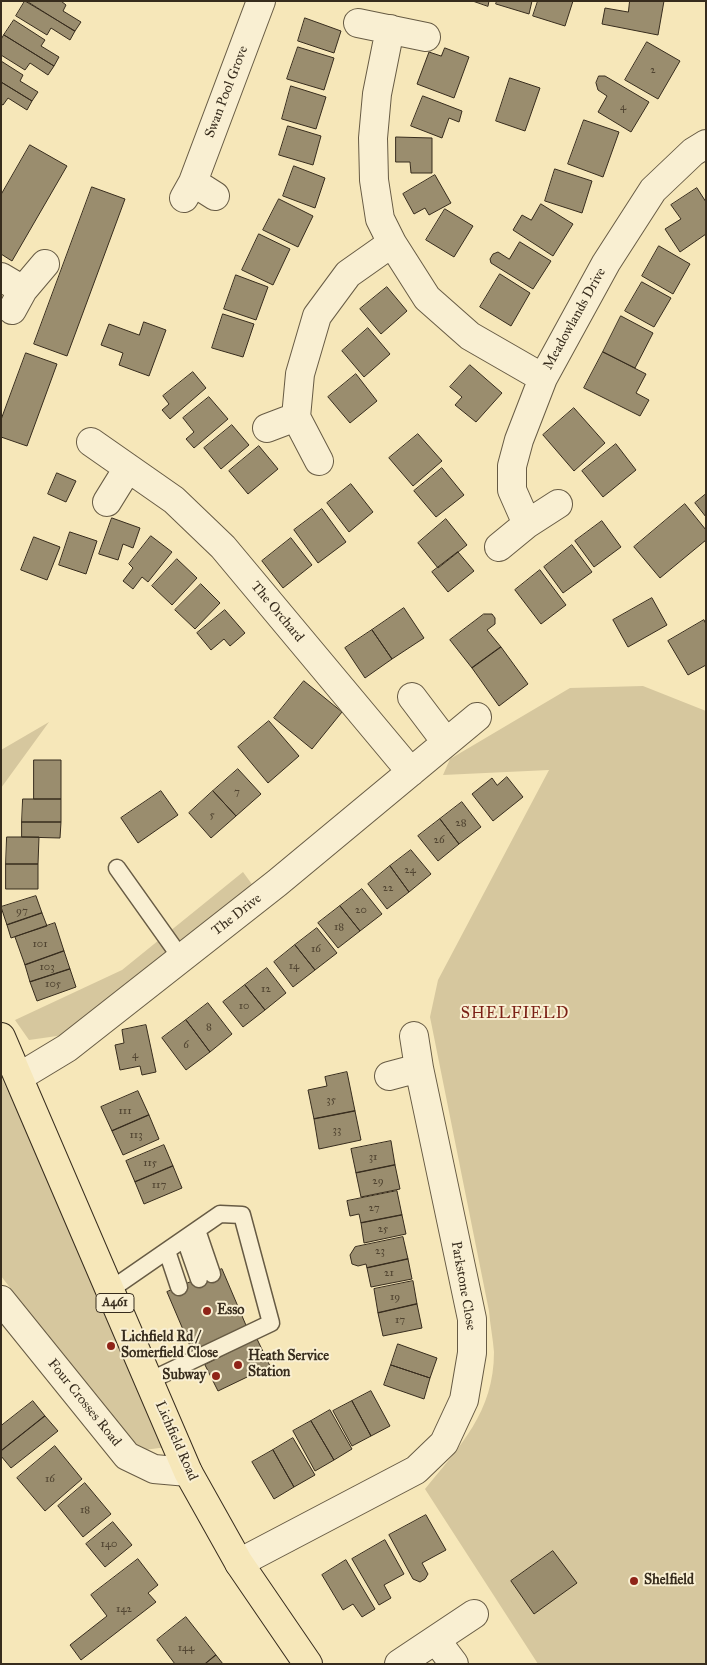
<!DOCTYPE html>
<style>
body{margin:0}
#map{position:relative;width:707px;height:1665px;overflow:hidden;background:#f6e7b9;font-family:"IM FELL Great Primer",serif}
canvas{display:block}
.frame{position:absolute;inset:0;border:2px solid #372c1d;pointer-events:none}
</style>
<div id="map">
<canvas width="707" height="1665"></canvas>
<div class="frame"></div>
</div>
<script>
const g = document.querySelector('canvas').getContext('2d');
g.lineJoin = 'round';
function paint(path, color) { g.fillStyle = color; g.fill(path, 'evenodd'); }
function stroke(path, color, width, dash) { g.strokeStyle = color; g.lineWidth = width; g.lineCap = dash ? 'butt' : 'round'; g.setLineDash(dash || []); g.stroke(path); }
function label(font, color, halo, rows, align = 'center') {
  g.font = font + ' "IM FELL Great Primer",serif'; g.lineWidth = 4; g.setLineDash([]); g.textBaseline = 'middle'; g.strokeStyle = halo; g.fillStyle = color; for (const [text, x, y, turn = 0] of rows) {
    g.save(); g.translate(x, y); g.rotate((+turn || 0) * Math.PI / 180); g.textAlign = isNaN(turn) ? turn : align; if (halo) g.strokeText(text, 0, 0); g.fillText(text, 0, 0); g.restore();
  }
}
paint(new Path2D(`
 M643,686L706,711V1664H538L425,1489C460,1446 494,1412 494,1352C493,1339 490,1324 489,1311L430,1017L438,980L549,770L443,775L450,759L570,688Z
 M49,722L1,788V750Z
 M243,872L254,887L64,1035L29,1040L15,1020L122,970Z
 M1,1077L175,1446L136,1451L1,1276Z`), '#d6c79e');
const building = new Path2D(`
 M25,1L75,31L70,40L51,28L47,35L16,16Z
 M27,1H61L66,5L63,11L81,22L75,31Z
 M473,1H489L488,6Z
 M497,1H532L529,14L496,4Z
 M538,1H573L565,26L533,16Z
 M630,1H664L658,35L602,24L605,8L628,12Z
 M305,18L341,31L334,53L298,41Z
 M14,20L45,40L41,46L59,57L54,66L4,35Z
 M4,35L54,66L48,75L30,63L25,70L1,55V40Z
 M647,42L680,61L658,99L625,80Z
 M298,47L334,58L324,90L287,79Z
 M445,48L469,57L454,98L417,84L429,52L441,56Z
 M1,61L23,75L20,81L38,92L32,101L1,82Z
 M599,76H605L649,102L631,132L598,112L607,96L598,90L596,83Z
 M510,78L540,88L525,131L496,121Z
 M1,82L32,101L27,110L8,98L3,105L1,104Z
 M291,86L326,97L316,129L282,119Z
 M423,96L462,111L459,122L449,118L442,138L411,126Z
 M584,120L619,132L603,177L568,164Z
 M288,126L321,136L313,165L279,155Z
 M396,137L432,138V173H411L410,162H396Z
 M30,145L67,166L12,261L1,254V195Z
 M294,166L325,178L315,208L283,196Z
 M555,169L592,181L582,213L545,201Z
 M435,175L451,203L429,215L425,208L414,214L403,194Z
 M92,187L125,199L67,356L34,344Z
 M697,188L706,202V234L680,252L665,229L681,219L671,205Z
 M279,199L313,216L298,247L263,230Z
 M541,204L573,224L553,256L513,230L522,215L531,220Z
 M445,209L473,226L454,257L426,240Z
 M259,234L290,249L273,285L242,270Z
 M520,242L551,261L533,289L491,263L490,259L493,254L498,252L509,259Z
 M659,246L690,264L673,294L642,276Z
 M500,274L530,293L511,326L480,307Z
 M236,275L268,287L256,320L224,309Z
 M642,282L671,298L654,327L625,311Z
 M387,287L407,311L381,334L360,309Z
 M223,314L254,324L243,357L212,348Z
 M621,316L653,333L635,368L603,352Z
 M144,322L166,330L149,376L119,365L123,353L101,345L109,324L139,335Z
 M368,328L390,354L364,377L342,351Z
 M603,352L646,374L636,393L649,400L640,416L584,388Z
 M26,353L57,364L27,446L1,437V420Z
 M470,365L502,393L476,422L455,405L462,397L450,387Z
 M193,372L206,388L170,419L162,410L169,404L163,396Z
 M356,374L377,401L350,423L328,397Z
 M209,397L228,419L194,448L186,439L194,432L183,418Z
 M574,408L605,443L574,471L543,435Z
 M232,425L249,445L221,469L204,448Z
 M418,434L442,461L413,486L389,458Z
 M616,444L636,470L603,497L582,471Z
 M259,446L278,469L248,494L229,471Z
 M442,468L464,495L436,517L414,491Z
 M57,473L76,481L66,502L48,494Z
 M351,484L373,512L349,532L327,503Z
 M706,494V517L695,503Z
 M685,504L706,530V540L660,578L634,547Z
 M322,509L346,542L318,563L294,530Z
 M112,518L140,528L133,548L123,544L118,560L99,554Z
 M446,519L467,545L438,568L418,543Z
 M602,521L621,547L594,567L575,541Z
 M70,532L97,541L86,574L59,565Z
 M151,536L172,552L148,582L142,577L133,589L123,581L133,568L129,564Z
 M34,537L60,547L47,580L21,570Z
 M291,538L312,565L283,588L262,561Z
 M572,545L592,572L563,593L544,567Z
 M458,552L474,571L448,592L432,572Z
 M177,559L197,578L172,605L152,586Z
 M540,570L566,605L541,624L515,590Z
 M201,584L220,603L195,629L175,610Z
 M652,598L667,625L628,647L613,620Z
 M404,608L424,638L392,659L372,630Z
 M225,610L245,633L230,646L224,639L211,650L197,633Z
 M484,614H492L495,618V624L487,630L501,647L472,668L450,640Z
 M704,620L706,624V665L688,675L668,641Z
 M372,630L392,659L365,678L345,648Z
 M501,647L528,684L499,706L472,668Z
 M304,681L342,712L312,749L274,718Z
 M269,721L299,756L268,783L238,747Z
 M34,760H61V799H34Z
 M238,769L261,794L236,816L213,791Z
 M507,777L523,797L493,821L472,794L492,778L497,785Z
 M161,791L178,815L138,843L121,818Z
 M213,791L236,816L211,838L189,813Z
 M23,799H61V822H22Z
 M462,802L481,827L459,844L440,819Z
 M440,819L459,844L438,861L418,836Z
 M22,822H61L60,838L22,837Z
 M7,837H39L38,864H6Z
 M411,850L431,874L409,892L390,866Z
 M6,864H38V889H6Z
 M390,866L409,892L387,909L368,884Z
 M362,889L382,914L360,931L340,906Z
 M36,896L42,913L7,925L1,907Z
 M340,906L360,931L338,948L318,923Z
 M42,913L47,926L11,938L7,925Z
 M55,923L64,951L25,965L15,937Z
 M317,928L337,953L315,970L295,945Z
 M295,945L315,970L293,987L274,962Z
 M64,951L70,969L30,982L25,965Z
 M267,968L286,993L265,1010L245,985Z
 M70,969L76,987L37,1001L30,982Z
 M245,985L265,1010L243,1027L223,1002Z
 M208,1003L232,1034L210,1052L186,1020Z
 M186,1020L210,1052L186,1070L162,1038Z
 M146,1025L156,1072L142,1075L140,1066L120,1070L115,1045L124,1043L122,1030Z
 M347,1072L355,1111L314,1119L308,1090L327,1086L325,1077Z
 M138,1091L149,1115L112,1131L101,1107Z
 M355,1111L361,1140L319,1149L314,1119Z
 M149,1115L159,1139L123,1155L112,1131Z
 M391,1141L395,1165L356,1173L351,1149Z
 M164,1145L173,1166L135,1182L126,1161Z
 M395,1165L400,1189L361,1197L356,1173Z
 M173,1166L182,1188L144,1204L135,1182Z
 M397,1191L402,1215L361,1223L359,1214L350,1216L347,1201Z
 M402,1215L406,1234L364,1243L361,1223Z
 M403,1237L408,1259L367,1268L366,1264L358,1266L352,1264L350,1255L355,1247Z
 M408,1259L412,1279L371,1287L367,1268Z
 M222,1269L248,1330L193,1353L167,1292Z
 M413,1281L417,1304L378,1313L374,1289Z
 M417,1304L422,1328L383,1336L378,1313Z
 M257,1339L270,1366L218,1391L205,1365Z
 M398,1344L437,1358L430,1378L391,1365Z
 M391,1365L430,1378L424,1399L384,1385Z
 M371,1391L390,1426L371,1436L352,1401Z
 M33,1401L45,1416L1,1451V1426Z
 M352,1401L371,1436L352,1446L333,1411Z
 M330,1410L352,1449L334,1460L311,1421Z
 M45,1416L58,1431L11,1468L1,1456V1451Z
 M311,1421L334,1460L315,1471L293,1431Z
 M293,1438L315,1475L294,1487L273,1450Z
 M55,1446L82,1479L45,1511L17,1478Z
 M273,1450L294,1487L274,1499L252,1462Z
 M85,1483L111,1514L83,1537L58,1506Z
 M426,1515L446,1550L422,1563L428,1574L425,1579L420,1582L413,1579L389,1535Z
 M113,1522L132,1545L105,1567L86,1544Z
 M385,1540L404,1574L384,1585L391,1598L379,1605L352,1559Z
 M553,1551L577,1583L534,1614L511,1581Z
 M138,1559L158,1585L148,1593L156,1602L81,1660L70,1645L107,1616L91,1595Z
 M346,1560L375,1609L362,1617L353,1604L343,1610L322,1575Z
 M186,1617L216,1655L205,1664H175L157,1640Z
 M216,1655L223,1664H205Z`);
paint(building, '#9a8d6e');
stroke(building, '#372c1d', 1);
const service = new Path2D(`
 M117,868L181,958
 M197,1230L212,1274
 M185,1239L199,1279
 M167,1251L179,1287
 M110,1290L220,1214L242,1215L271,1323L149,1381`);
const minor = new Path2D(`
 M358,23L426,37
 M390,29L377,94L373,138L374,180L380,219L392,243L427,298L470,336L543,378
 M193,182L215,196
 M184,198L193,182L261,1
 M1,277L23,290
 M12,310L23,290L45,264
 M267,428L296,417
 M91,442L174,500L223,547L411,772
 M319,461L296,417L300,374L317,316L348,274L392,243
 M107,502L128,468
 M527,524L512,490V466L519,440L543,378L606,263L653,190L693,152L706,144
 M499,547L527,524L558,504
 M412,697L446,742
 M389,1076L419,1068
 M19,1077L67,1048L277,883L477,717
 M1,1300L127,1456L154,1469L188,1472
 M239,1563L416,1470L444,1443L464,1400L472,1353V1319L419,1068L414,1036
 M436,1640L454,1664
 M399,1664L474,1614`);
const trunk = new Path2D(`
 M1,1037L188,1472L239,1563L308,1664`);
stroke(service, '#675b44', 19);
stroke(minor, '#675b44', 30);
stroke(trunk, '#372c1d', 30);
stroke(service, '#f9efd2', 16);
stroke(minor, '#f9efd2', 28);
stroke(trunk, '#f6e7b9', 28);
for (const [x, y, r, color] of [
 [207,1311,5,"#8f2418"],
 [111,1346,5,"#8f2418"],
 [238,1365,5,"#8f2418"],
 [216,1376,5,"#8f2418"],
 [634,1581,5,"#8f2418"]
]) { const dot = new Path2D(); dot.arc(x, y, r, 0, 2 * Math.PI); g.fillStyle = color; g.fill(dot); stroke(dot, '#f9efd2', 2); }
label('11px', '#504431', null, [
 ["2",653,70],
 ["4",623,107],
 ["7",237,792],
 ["5",212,815],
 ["28",461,823],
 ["26",439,840],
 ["24",410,870],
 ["22",388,888],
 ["20",361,910],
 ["97",22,911],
 ["18",339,927],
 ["101",40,944],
 ["16",316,949],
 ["14",294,966],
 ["103",47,967],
 ["105",53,984],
 ["12",266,989],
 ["10",244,1006],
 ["8",209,1027],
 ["6",186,1045],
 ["4",135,1055],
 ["35",331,1100],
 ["111",125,1111],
 ["33",337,1130],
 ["113",136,1135],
 ["31",373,1157],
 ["115",150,1163],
 ["29",378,1181],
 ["117",159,1185],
 ["27",374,1208],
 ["25",383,1229],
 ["23",380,1251],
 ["21",389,1273],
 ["19",395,1297],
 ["17",400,1320],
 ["16",50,1479],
 ["18",85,1510],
 ["140",109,1544],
 ["142",124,1609],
 ["144",186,1648]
]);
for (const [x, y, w] of [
 [115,1303,38]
]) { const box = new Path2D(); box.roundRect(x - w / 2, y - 9.5, w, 19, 4); g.fillStyle = '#f9efd2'; g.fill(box); stroke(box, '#372c1d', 1); }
label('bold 12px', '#372c1d', null, [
 ["A461",115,1303]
]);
label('14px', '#372c1d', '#f9efd2', [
 ["Swan Pool Grove",227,92,-69],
 ["Meadowlands Drive",575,319,-61],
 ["The Orchard",277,612,50],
 ["The Drive",237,915,-38],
 ["Parkstone Close",463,1286,80],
 ["Four Crosses Road",84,1403,51],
 ["Lichfield Road",176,1441,66]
]);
label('bold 14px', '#372c1d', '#f9efd2', [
 ["Esso",217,1311],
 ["Lichfield Rd /",121,1338],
 ["Somerfield Close",121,1354],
 ["Heath Service",248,1357],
 ["Station",248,1373],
 ["Subway",206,1376,"right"],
 ["Shelfield",644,1581]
], 'left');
g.letterSpacing = '1px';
label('16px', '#7a1f14', '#f9efd2', [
 ["SHELFIELD",515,1014]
]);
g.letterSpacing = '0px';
</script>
